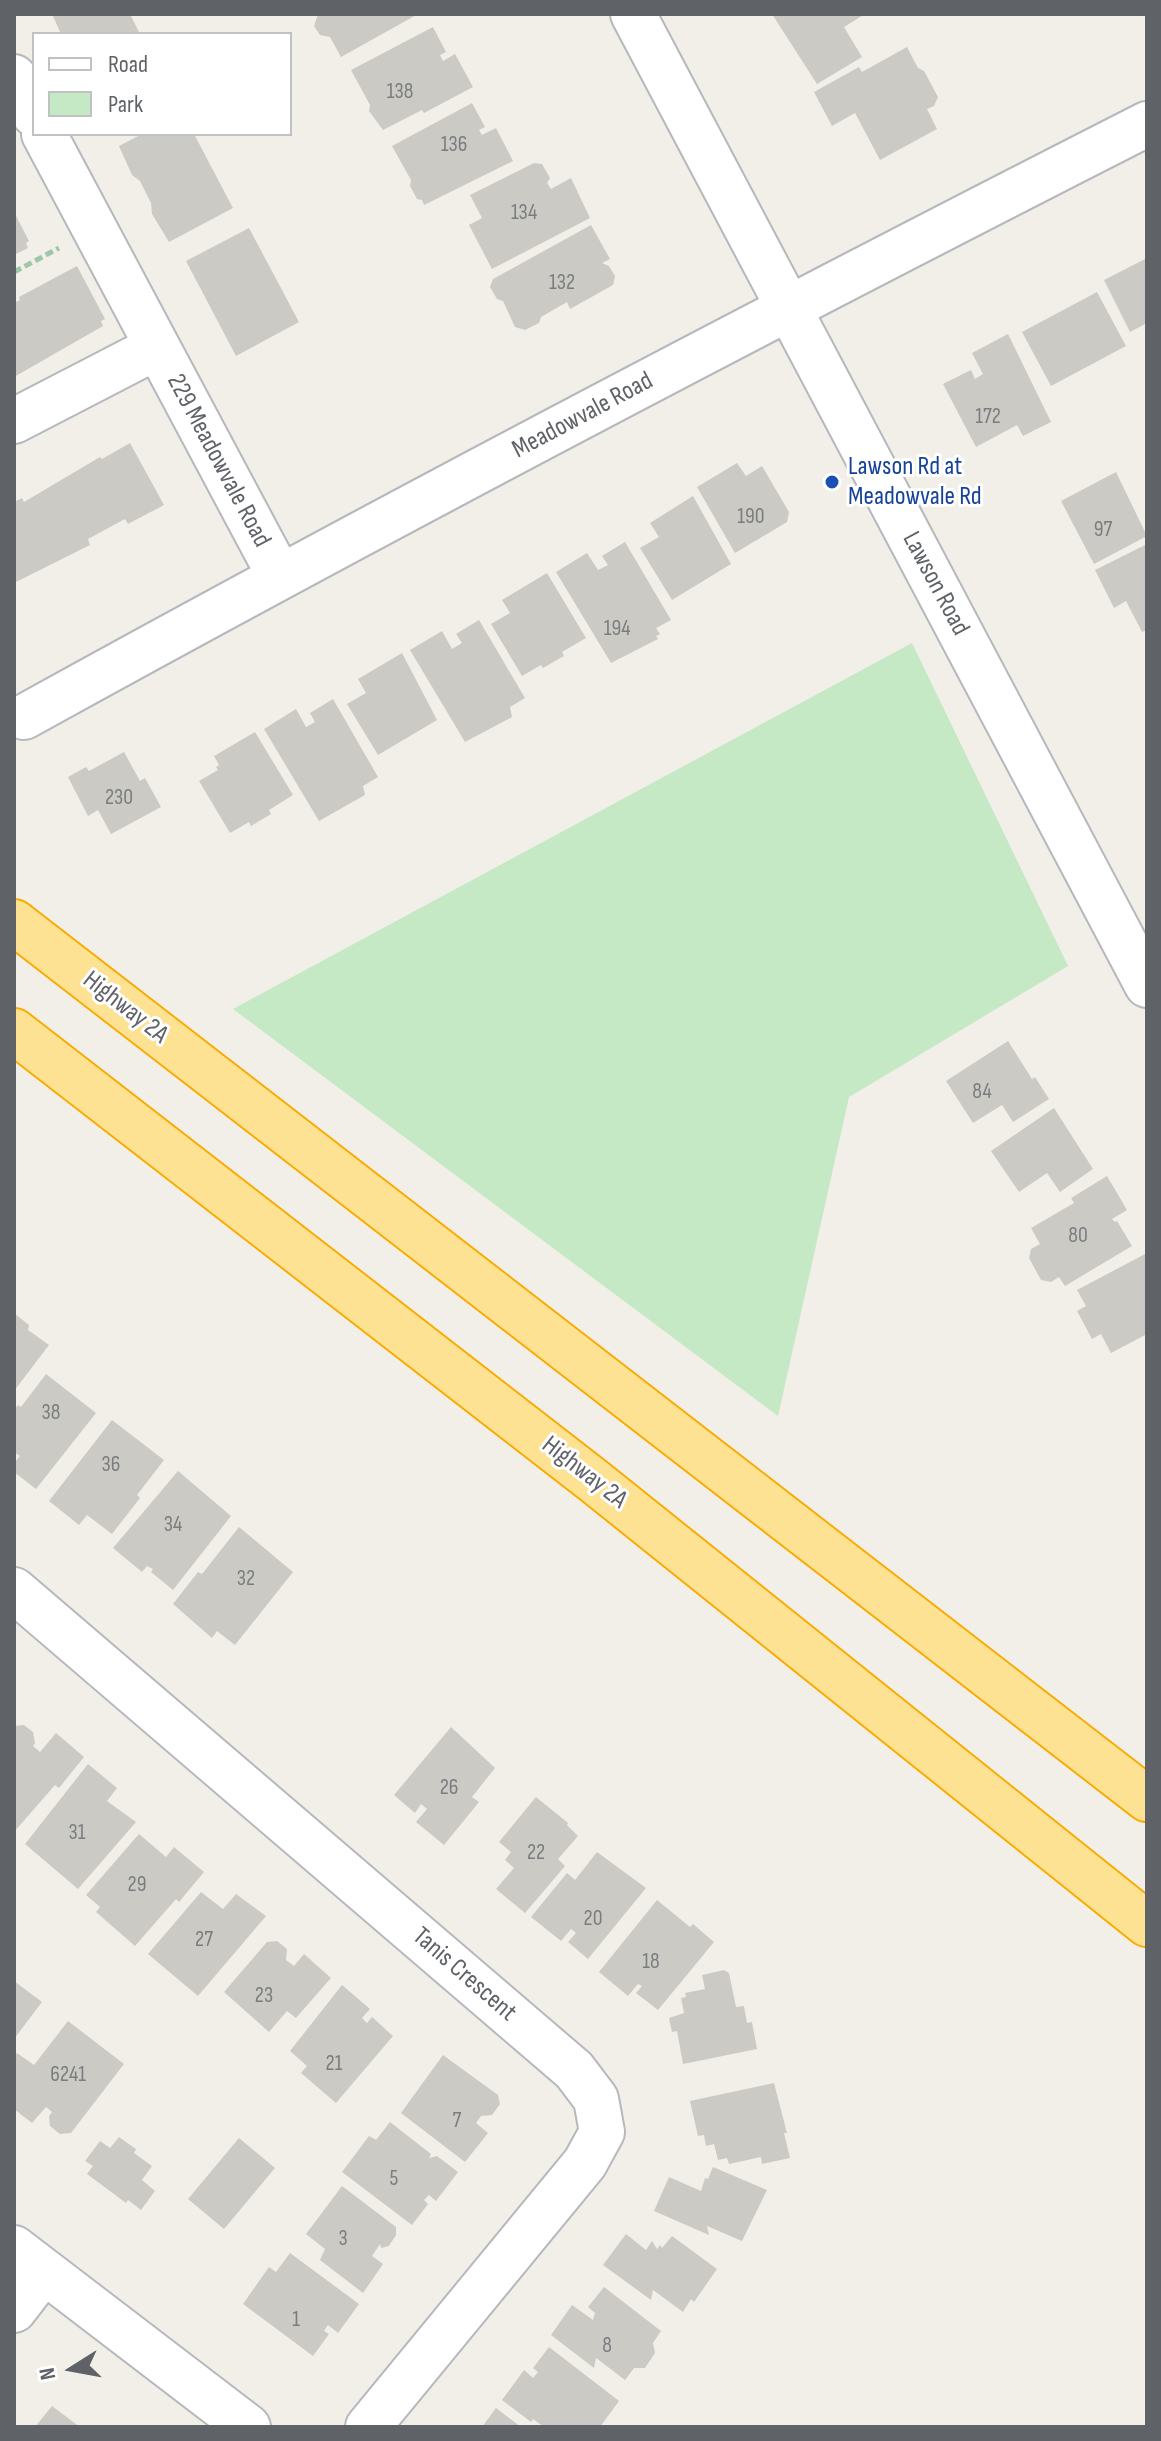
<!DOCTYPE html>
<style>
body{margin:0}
#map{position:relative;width:1161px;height:2441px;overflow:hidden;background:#f1efe8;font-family:"Sofia Sans Condensed",sans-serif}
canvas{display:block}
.frame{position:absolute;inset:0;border:16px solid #5f6368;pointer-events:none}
.legend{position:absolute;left:32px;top:32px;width:260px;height:104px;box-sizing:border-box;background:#fff;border:2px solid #bfc1c3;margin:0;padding:10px 14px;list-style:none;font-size:24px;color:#5f6368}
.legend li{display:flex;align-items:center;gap:16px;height:40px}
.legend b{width:40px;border:2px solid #bfc1c3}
.north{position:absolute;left:32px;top:2329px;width:80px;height:80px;-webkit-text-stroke:6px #fff;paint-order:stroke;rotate:259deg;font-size:22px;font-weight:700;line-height:32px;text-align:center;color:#5f6368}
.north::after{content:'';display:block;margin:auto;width:28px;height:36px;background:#5f6368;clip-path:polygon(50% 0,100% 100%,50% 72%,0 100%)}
</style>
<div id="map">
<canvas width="1161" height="2441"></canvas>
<div class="frame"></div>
<ul class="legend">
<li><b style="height:10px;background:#fff"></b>Road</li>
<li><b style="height:22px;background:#c5e8c5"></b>Park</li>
</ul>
<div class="north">N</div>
</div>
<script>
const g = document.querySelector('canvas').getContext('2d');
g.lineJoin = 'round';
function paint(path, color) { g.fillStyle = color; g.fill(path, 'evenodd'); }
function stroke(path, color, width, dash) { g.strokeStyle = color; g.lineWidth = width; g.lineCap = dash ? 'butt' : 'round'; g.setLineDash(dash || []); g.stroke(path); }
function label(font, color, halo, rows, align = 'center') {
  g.font = font + ' "Sofia Sans Condensed",sans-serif'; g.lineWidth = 6; g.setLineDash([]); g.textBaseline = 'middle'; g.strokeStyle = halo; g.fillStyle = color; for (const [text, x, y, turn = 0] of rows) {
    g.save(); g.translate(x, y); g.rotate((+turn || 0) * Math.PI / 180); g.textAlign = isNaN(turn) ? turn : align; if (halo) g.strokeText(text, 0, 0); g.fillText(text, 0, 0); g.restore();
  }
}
paint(new Path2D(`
 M912,643L1068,966L849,1097L778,1416L233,1009Z`), '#c5e8c5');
paint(new Path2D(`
 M52,14H130L140,34H61Z
 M318,14H418L341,57L330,37L320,35L314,26Z
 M772,14H865L844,27L862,57L817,84Z
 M433,27L446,52L440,55L443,61L455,54L473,87L424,113L422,110L383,130L369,111L370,105L351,70Z
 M907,47L918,68L924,71L938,97L934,106L927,109L937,129L880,160L855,113L832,126L814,92L859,67L862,72Z
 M472,103L485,127L479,130L482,135L496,128L513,161L424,205L422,200L417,199L410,186L411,180L392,146Z
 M142,134H194L233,208L169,242L152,214L151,203L140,181L132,175L119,146Z
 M534,163L542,164L550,178L547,183L551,189L571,178L590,218L492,269L469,225L482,218L470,195Z
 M14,212L29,241L26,243L28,248L14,255Z
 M591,225L610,259L602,263L609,266L615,276L613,285L570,309L567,302L541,317L539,323L525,330L515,327L503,301L497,299L490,287L493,279Z
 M249,228L299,322L236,356L186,261Z
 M1147,258V323L1130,332L1104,280Z
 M77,266L105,319L101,321L103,326L14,377V303L20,300L19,297Z
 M1097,292L1126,346L1051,386L1022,332Z
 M1008,334L1051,422L1023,436L1017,425L976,447L943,384L971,370L975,379L983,374L972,353Z
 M130,443L164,505L128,524L125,519L88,539L90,545L14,583V502L22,498L24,502L100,457L102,459Z
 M737,463L746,476L762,466L789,512L787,522L735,553L697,487Z
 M1116,472L1147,536L1094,564L1061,501Z
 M693,496L731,564L672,600L640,548L659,537L650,523Z
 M625,542L671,620L656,628L660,634L656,636L658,639L611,663L556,572L587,553L598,570L608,565L602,556Z
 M1147,544V630L1142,632L1126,601L1114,608L1095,570Z
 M547,573L586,638L562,652L564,656L543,668L541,665L522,676L491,624L510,613L502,600Z
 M479,620L525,698L510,707L512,717L465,742L410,650L442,631L452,649L462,643L456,634Z
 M402,653L437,720L378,755L347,704L366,693L358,679Z
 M333,699L378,777L363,786L365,795L319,821L264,729L296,709L306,727L315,722L310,713Z
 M255,732L293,795L269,810L271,814L251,826L249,822L230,833L199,781L218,770L216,767L219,765L214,756Z
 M124,752L140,781L145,778L161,807L111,834L98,810L88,816L68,777L86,767L89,771Z
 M1008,1041L1032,1079L1035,1077L1049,1099L1013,1122L1002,1105L973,1123L946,1081Z
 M1054,1108L1093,1169L1060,1192L1047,1173L1019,1192L991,1151Z
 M1107,1176L1127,1210L1112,1219L1115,1222L1117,1221L1132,1246L1065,1286L1059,1277L1051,1282L1041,1280L1029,1258L1031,1249L1040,1244L1031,1228L1074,1203L1071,1198Z
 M1147,1253V1334L1111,1353L1101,1334L1092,1339L1077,1311L1086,1306L1077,1290Z
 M14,1313L29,1325L28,1330L49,1345L14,1391Z
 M46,1374L96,1413L36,1489L14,1472V1463L20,1456L14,1452V1410L18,1405L21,1407Z
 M112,1420L164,1460L137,1495L140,1498L112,1534L87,1515L79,1525L49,1501Z
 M178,1471L231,1516L173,1590L151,1572L153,1569L147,1566L142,1572L113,1548Z
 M239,1527L293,1572L235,1645L217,1631L212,1638L173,1604L198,1572L202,1574Z
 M24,1725L33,1732L35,1743L33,1746L40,1752L56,1733L84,1757L59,1788L55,1785L14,1832V1726Z
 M451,1727L495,1768L472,1797L479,1802L444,1845L416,1822L427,1809L421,1804L415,1813L394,1795Z
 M88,1764L117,1788L107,1801L136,1822L78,1889L25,1844Z
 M536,1797L568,1823L567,1825L578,1836L558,1859L565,1866L525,1913L496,1889L514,1868L505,1860L511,1852L499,1842Z
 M139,1834L166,1857L174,1847L204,1872L179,1902L176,1899L135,1946L96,1912L100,1907L86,1895Z
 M597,1852L646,1888L588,1959L568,1942L576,1933L571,1929L561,1941L531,1917L567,1873L575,1880Z
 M201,1892L223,1909L236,1894L266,1916L198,1996L148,1954Z
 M657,1900L690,1927L693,1924L714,1942L658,2010L636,1993L642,1986L638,1984L628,1996L599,1972Z
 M277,1941L287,1949L286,1960L294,1966L304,1954L331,1978L296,2018L287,2011L269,2032L224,1992L267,1942Z
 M724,1970L729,1973L736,2007L744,2006L747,2023L752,2022L757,2049L683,2064L677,2031L672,2032L669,2018L684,2013L681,1998L686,1997L685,1993L705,1989L702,1975Z
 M14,1981L42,2002L14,2039Z
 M342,1985L370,2009L362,2018L367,2023L372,2017L393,2036L336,2103L301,2073L307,2066L290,2051Z
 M68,2021L124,2064L71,2133L60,2134L50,2126L49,2116L52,2112L46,2107L32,2123L14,2109V2057L17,2053L34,2065Z
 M443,2055L498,2095L500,2104L492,2115L481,2116L476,2123L488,2133L465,2162L401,2113Z
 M774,2083L787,2133H784L790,2158L762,2164L761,2157L729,2164L727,2158L718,2160L714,2144L706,2146L704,2135L698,2136L690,2101Z
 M390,2122L431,2154L429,2158L437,2156L458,2172L436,2201L429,2195L424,2200L428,2204L412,2225L342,2172L369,2136L376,2140Z
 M119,2137L136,2149L134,2153L152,2166L142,2180L155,2191L141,2210L128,2200L126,2203L87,2174L93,2166L85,2161L100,2141L110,2148Z
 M239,2138L275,2168L224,2229L188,2199Z
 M713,2167L767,2190L742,2241L707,2226L709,2235L654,2211L669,2177L701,2191L705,2178L708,2179Z
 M342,2186L396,2227V2235L389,2246L381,2248L380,2244L372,2256L383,2264L363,2293L320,2260L325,2249L306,2234Z
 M626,2234L646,2250L652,2241L657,2249L660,2245L662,2248L672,2236L717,2269L694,2302L691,2299L683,2312L653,2290L651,2300L603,2265Z
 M290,2253L359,2304L338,2333L328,2325L324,2331L329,2334L313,2356L243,2304L269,2267L276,2272Z
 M604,2287L661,2331L653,2343L655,2353L645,2368H634L625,2380L596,2358L594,2368L551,2335L572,2305L593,2320L595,2313L588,2307Z
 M549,2347L619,2401L600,2427H544L533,2419L531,2422L502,2400L524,2370L533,2378L538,2372L533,2368Z
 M52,2406L80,2427H35Z
 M496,2408L521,2427H482Z`), '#cccac5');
const minor = new Path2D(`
 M633,14L1147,985
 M14,77L34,114
 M44,134L279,575
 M14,421L157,347
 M24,717C395,512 770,316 1147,124
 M14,1590L574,2070L596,2099L602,2132L585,2163L368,2427
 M14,2248L248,2427
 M14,2310L44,2271`);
const highway = new Path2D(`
 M14,922L1147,1799
 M14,1031L594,1481L1147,1924`);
stroke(minor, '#b5b8bc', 48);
stroke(highway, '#f9ab00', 48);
stroke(new Path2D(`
 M14,272L59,248`), '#9cc7a9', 5, [8, 4]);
stroke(minor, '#fff', 44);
stroke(highway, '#fde293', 44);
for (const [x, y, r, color] of [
 [832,482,8,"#1a4fb4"]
]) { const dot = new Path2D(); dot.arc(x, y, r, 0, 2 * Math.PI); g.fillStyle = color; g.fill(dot); stroke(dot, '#fff', 3); }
label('22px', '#7a7d7f', null, [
 ["138",400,92],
 ["136",454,145],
 ["134",524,213],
 ["132",562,283],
 ["172",988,417],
 ["190",751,517],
 ["97",1103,530],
 ["194",617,629],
 ["230",119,798],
 ["84",982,1092],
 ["80",1078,1236],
 ["38",51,1413],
 ["36",111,1465],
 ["34",173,1525],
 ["32",246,1579],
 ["26",449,1788],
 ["31",77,1833],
 ["22",536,1853],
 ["29",137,1885],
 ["20",593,1919],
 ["27",204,1940],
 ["18",651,1962],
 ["23",264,1996],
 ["21",334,2064],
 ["6241",68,2075],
 ["7",457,2121],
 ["5",394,2179],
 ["3",343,2239],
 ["1",296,2320],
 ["8",607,2346]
]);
label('26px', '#5f6368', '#fff', [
 ["Meadowvale Road",583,416,-28],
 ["229 Meadowvale Road",218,461,62],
 ["Lawson Road",935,584,62],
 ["Highway 2A",125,1008,38],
 ["Highway 2A",584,1473,38],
 ["Tanis Crescent",464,1975,41]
]);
label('26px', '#164399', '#fff', [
 ["Lawson Rd at",848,467],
 ["Meadowvale Rd",848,497]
], 'left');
</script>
